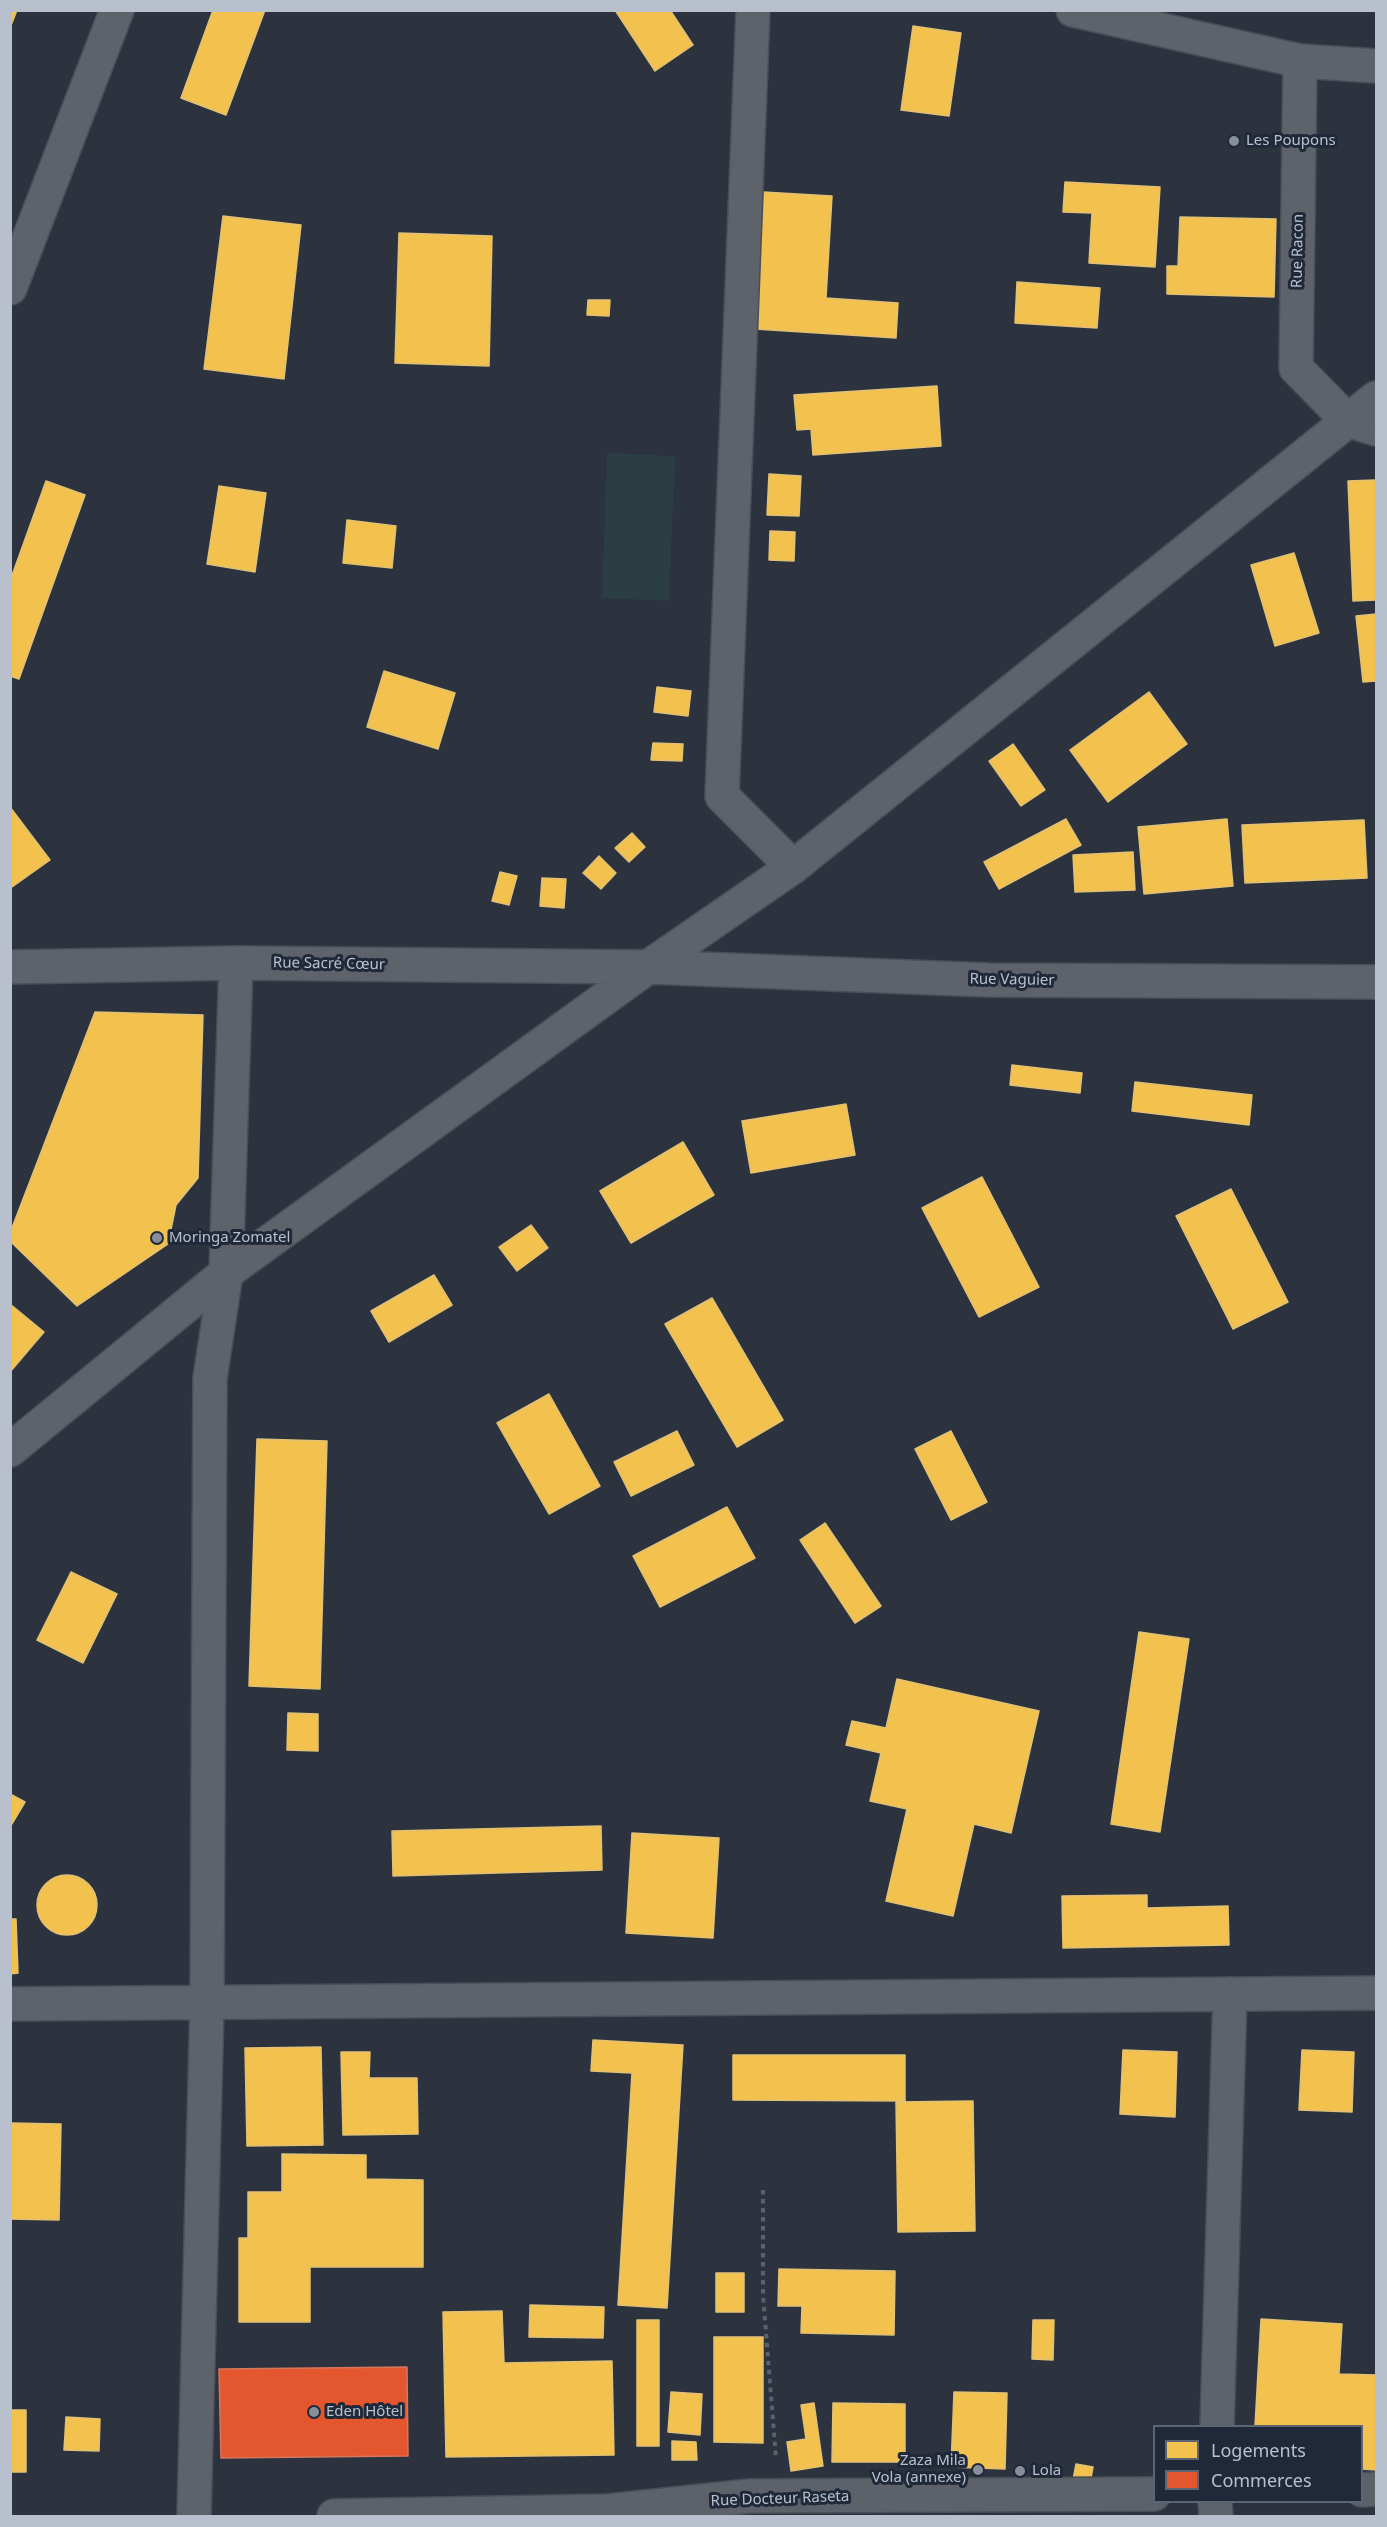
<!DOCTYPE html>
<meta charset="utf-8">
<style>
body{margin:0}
#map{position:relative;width:1387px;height:2527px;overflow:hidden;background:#2d333e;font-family:"Noto Sans",sans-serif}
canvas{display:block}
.frame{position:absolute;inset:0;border:12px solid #b9c0cd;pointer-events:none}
.legend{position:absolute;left:1153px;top:2425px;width:210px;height:78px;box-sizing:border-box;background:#202939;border:2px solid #5d6574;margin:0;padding:8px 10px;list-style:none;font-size:18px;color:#b9c0cd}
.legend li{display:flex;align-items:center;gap:12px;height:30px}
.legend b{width:30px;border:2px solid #5d6574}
</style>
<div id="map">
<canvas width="1387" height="2527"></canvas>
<div class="frame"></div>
<ul class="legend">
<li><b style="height:16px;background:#f2c14e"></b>Logements</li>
<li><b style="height:16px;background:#e4572e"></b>Commerces</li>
</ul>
</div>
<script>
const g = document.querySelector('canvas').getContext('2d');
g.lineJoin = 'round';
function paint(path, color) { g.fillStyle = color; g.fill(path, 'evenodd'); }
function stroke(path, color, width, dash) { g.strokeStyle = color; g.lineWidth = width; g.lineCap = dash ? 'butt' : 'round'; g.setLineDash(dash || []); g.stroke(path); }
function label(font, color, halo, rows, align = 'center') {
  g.font = font + ' "Noto Sans",sans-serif'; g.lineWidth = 6; g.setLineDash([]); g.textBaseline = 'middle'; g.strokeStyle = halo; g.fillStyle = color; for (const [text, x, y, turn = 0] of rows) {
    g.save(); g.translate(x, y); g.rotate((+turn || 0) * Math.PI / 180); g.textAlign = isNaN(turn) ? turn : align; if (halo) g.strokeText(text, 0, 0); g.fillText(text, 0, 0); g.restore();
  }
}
paint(new Path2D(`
 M607,453L675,456L669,601L602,598Z`), '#2a3e44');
const homes = new Path2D(`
 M10,10H17L10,28Z
 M213,10H265L226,115L181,98Z
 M615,10H670L693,45L655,71Z
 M913,26L961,33L949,116L901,110Z
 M1065,182L1160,187L1155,267L1089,263L1092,213L1063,212Z
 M763,192L832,196L826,298L898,303L896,338L755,329Z
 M223,216L301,225L284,379L204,369Z
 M1180,217L1276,219L1274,297L1167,294V266H1178Z
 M399,233L492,236L489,366L395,363Z
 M1017,282L1100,288L1097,328L1015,323Z
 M588,300H610L609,316L587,315Z
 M937,386L941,446L813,455L811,429L797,430L794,395Z
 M769,474L801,476L799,516L767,515Z
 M1376,480V600L1353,601L1348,481Z
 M46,481L85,495L19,679L10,676V581Z
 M219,486L266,493L255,572L207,564Z
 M347,520L396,526L392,568L343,563Z
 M770,531L795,532L794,561L769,560Z
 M1294,553L1319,633L1275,646L1251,565Z
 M1376,614V681L1363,682L1356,616Z
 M384,671L455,693L438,749L367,727Z
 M657,687L691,691L688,716L654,712Z
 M1149,692L1187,744L1108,802L1070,750Z
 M653,743L683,744L682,761L651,760Z
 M1013,744L1045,790L1021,806L989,761Z
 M10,807L50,860L12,887L10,885Z
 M1066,819L1081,845L999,889L984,862Z
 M1227,819L1233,886L1144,894L1138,827Z
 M1364,820L1367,878L1245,883L1242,825Z
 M632,833L645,847L629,862L615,848Z
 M1133,852L1135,890L1075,892L1073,855Z
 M599,856L616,873L601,889L583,873Z
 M500,872L517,876L509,905L492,901Z
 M542,878L566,879L564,908L540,906Z
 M95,1012L203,1015L198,1178L176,1205L168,1244L77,1306L10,1241V1233Z
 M1012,1065L1082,1073L1080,1093L1010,1085Z
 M1135,1082L1252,1095L1249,1125L1132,1111Z
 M846,1104L855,1155L751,1173L742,1121Z
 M683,1142L714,1195L631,1243L600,1191Z
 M982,1177L1039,1287L979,1317L922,1208Z
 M1231,1189L1288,1302L1233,1329L1176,1216Z
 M531,1225L548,1248L517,1271L499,1247Z
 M434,1275L452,1305L389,1342L371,1311Z
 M712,1298L783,1420L737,1447L665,1324Z
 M10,1304L44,1332L10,1372Z
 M549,1394L600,1486L549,1514L497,1423Z
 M677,1431L694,1465L631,1496L614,1462Z
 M951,1431L987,1502L951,1520L915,1449Z
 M257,1439L327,1441L320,1689L249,1686Z
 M727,1507L755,1558L660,1607L633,1556Z
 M825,1523L881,1606L855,1623L800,1540Z
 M71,1572L117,1594L83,1663L37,1640Z
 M1139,1632L1189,1639L1160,1832L1111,1824Z
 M897,1679L1039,1711L1011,1833L974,1824L953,1916L886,1901L907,1809L870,1801L881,1753L846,1745L852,1721L886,1728Z
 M288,1713L318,1714V1751L287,1750Z
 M10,1794L25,1802L10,1827Z
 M601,1826L602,1870L393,1876L392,1831Z
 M632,1833L719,1838L713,1938L626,1933Z
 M37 1905a30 30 0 1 1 60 0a30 30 0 1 1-60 0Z
 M1147,1895V1908L1228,1906L1229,1945L1063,1948L1062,1896Z
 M10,1919H16L18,1973L10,1974Z
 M593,2040L683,2045L667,2308L618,2305L632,2073L591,2071Z
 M321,2047L323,2145L247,2146L245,2048Z
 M1123,2050L1177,2052L1175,2117L1120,2114Z
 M1302,2050L1354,2052L1352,2112L1299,2110Z
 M341,2052H370L369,2078H417L418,2134L343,2135Z
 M733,2055H905V2101L733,2100Z
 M973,2101L975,2231L898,2232L896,2102Z
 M10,2123L61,2124L59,2220L10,2219Z
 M282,2154L366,2155V2179L423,2180V2267H310V2322H239V2238H248V2192H282Z
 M779,2269L895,2271L894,2335L801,2333L802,2306H778Z
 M716,2273H744V2312H716Z
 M530,2305L604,2307L603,2338L529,2337Z
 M502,2311L504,2363L612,2361L614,2455L446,2457L443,2312Z
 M1261,2319L1342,2324L1339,2374L1376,2375V2470L1362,2469V2426H1255Z
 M637,2320H659V2446H637Z
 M1033,2320H1054L1053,2360L1032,2359Z
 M714,2337H763V2443L714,2442Z
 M671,2392L702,2394L700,2435L668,2432Z
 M954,2392L1007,2393L1005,2469L951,2467Z
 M814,2403L823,2466L791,2471L787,2442L806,2439L801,2405Z
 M833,2403L905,2404V2462H832Z
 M10,2410H26V2472H10Z
 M66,2417L100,2419L99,2451L64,2450Z
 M672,2441L696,2442L697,2460H672Z
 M1076,2464L1093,2467L1090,2483L1073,2480Z`);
paint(homes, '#f2c14e');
stroke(homes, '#e1c174', 1.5);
const shops = new Path2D(`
 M407,2367L408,2456L221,2458L219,2369Z`);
paint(shops, '#e4572e');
stroke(shops, '#d7765e', 1.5);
const minor = new Path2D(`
 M753,10L722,796L793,867
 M1073,10L1300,61
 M1376,66L1300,61L1296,368L1347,420L1376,429
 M10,2004L1376,1993
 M1217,2426L1230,1994
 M1215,2502L1216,2516
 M194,2516L207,2004L210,1378L226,1273L236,963`);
const tertiary = new Path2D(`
 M10,288L117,10
 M10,967L236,963L648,967L988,980L1376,982
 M10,1450L226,1273L648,967L793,867L1376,398`);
const secondary = new Path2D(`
 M1362,2490L1376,2489
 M334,2516L608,2511L750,2496L1154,2494`);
stroke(minor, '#4a4e56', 36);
stroke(tertiary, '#4a4e56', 36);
stroke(secondary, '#4a4e56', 36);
stroke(new Path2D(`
 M763,2190V2295L776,2458`), '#5c6167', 4, [4.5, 4.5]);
stroke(minor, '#5e626b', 33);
stroke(tertiary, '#5e626b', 33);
stroke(secondary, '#5d6169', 33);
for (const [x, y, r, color] of [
 [1234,141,6,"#888f9b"],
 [157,1238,6,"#888f9b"],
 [314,2412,6,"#888f9b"],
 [978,2470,6,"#888f9b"],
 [1020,2471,6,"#888f9b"]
]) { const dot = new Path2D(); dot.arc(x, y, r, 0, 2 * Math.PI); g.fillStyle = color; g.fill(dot); stroke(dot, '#202939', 2); }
label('15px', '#b9c0cd', '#202939', [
 ["Les Poupons",1246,141],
 ["Moringa Zomatel",169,1238],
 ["Eden Hôtel",326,2412],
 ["Zaza Mila",966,2461,"right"],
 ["Vola (annexe)",966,2478,"right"],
 ["Lola",1032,2471]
], 'left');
label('15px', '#b9c0cd', '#202939', [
 ["Rue Racon",1298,251,-89],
 ["Rue Sacré Cœur",329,964,1],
 ["Rue Vaguier",1012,980,1],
 ["Rue Docteur Raseta",780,2499,-2]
]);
</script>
